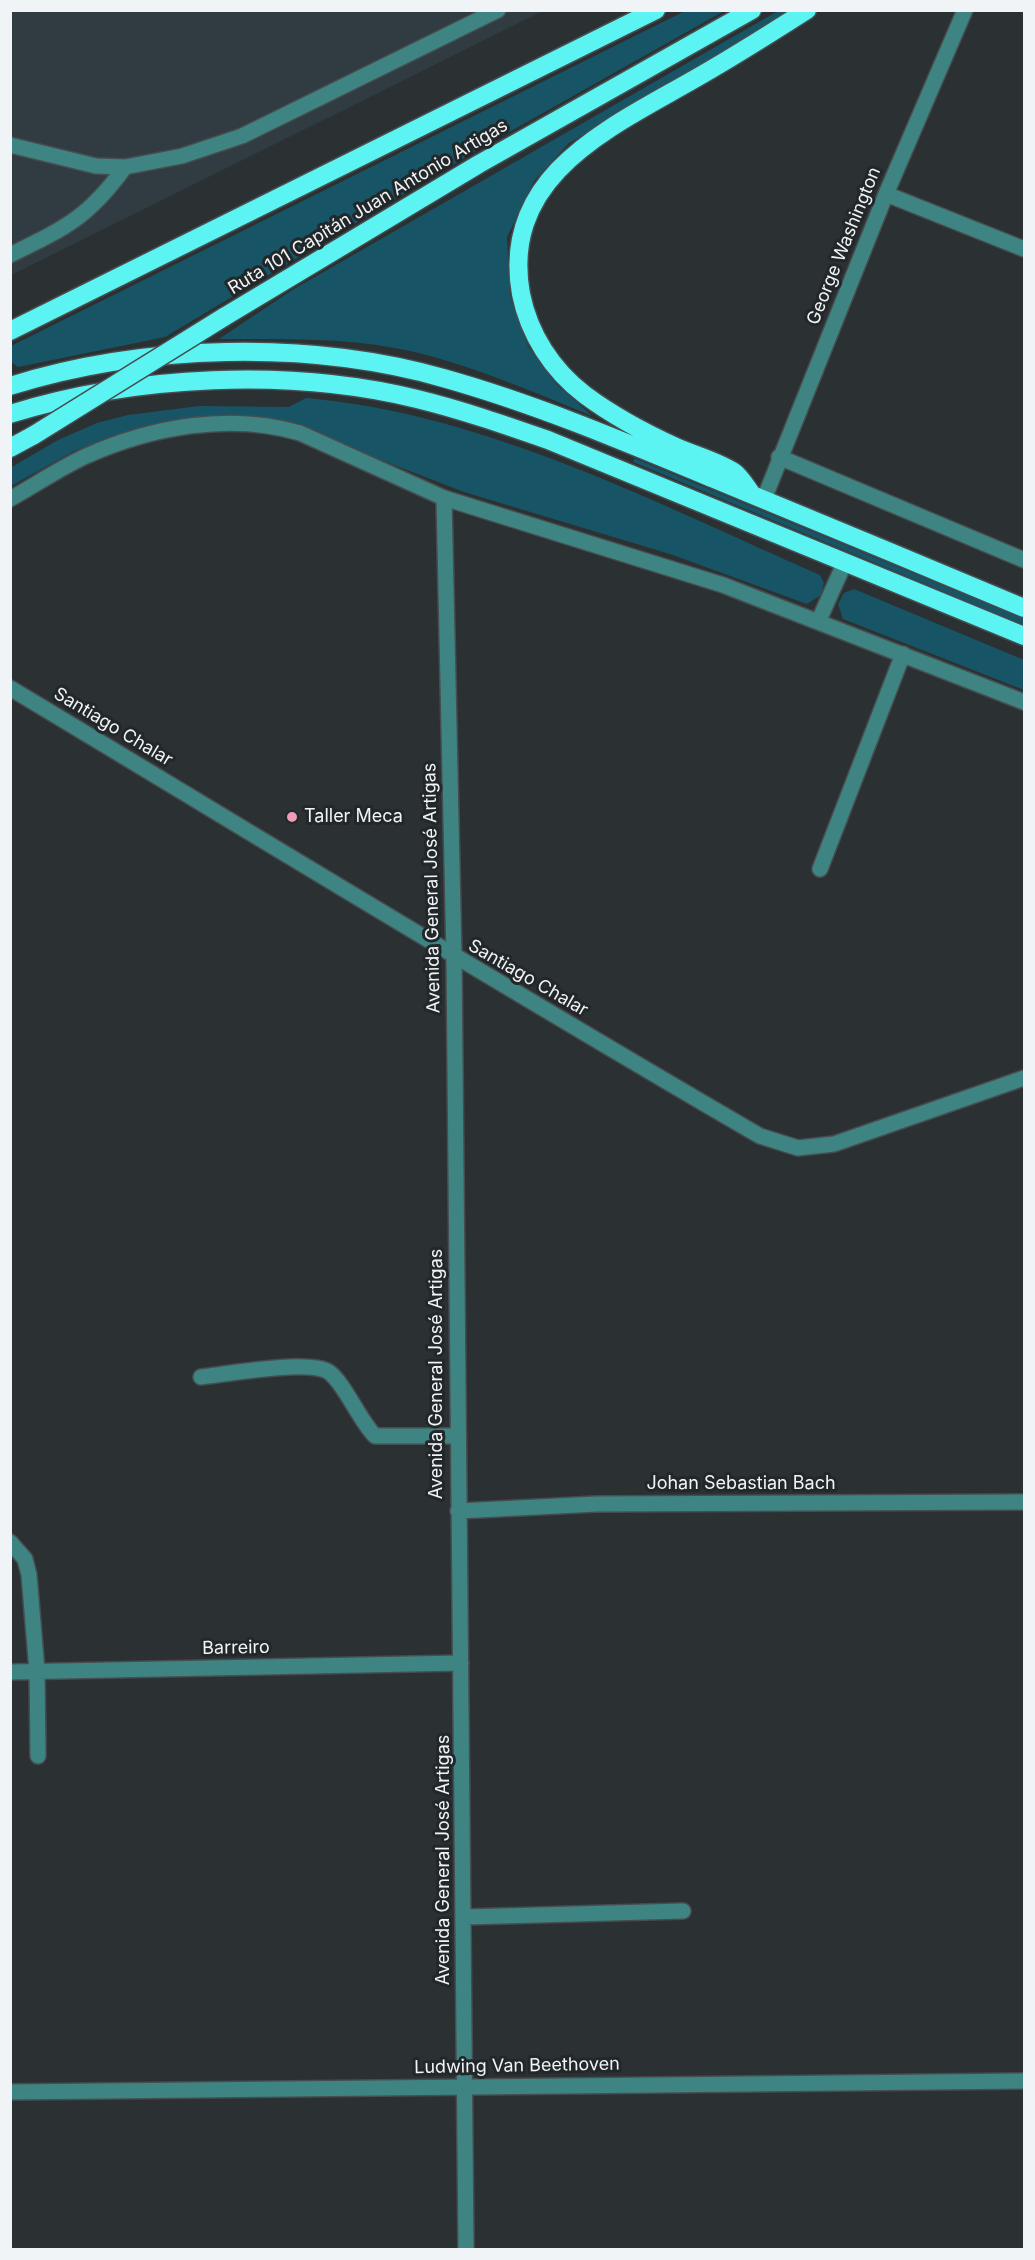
<!DOCTYPE html>
<meta charset="utf-8">
<style>
body{margin:0}
#map{position:relative;width:1035px;height:2260px;overflow:hidden;background:#2b3133;font-family:Inter,sans-serif}
canvas{display:block}
.frame{position:absolute;inset:0;border:12px solid #f1f4f6;pointer-events:none}
</style>
<div id="map">
<canvas width="1035" height="2260"></canvas>
<div class="frame"></div>
</div>
<script>
const g = document.querySelector('canvas').getContext('2d');
g.lineJoin = 'round';
function paint(path, color) { g.fillStyle = color; g.fill(path, 'evenodd'); }
function stroke(path, color, width, dash) { g.strokeStyle = color; g.lineWidth = width; g.lineCap = dash ? 'butt' : 'round'; g.setLineDash(dash || []); g.stroke(path); }
function label(font, color, halo, rows, align = 'center') {
  g.font = font + ' Inter,sans-serif'; g.lineWidth = 6; g.setLineDash([]); g.textBaseline = 'middle'; g.strokeStyle = halo; g.fillStyle = color; for (const [text, x, y, turn = 0] of rows) {
    g.save(); g.translate(x, y); g.rotate((+turn || 0) * Math.PI / 180); g.textAlign = isNaN(turn) ? turn : align; if (halo) g.strokeText(text, 0, 0); g.fillText(text, 0, 0); g.restore();
  }
}
paint(new Path2D(`
 M11,11H543L11,275Z`), '#303c41');
paint(new Path2D(`
 M685,11H724L479,149L165,337L18,367L11,362V346Z
 M778,11H796L569,143L534,181L507,237L510,296L528,346L556,384L592,416C534,392 476,367 415,352C352,337 285,339 219,339L294,289Z
 M306,398C484,413 658,504 820,575L824,583L821,595L807,604L670,554L464,492L288,424L198,418L139,428L74,451L11,486L10,468L58,440L97,423L128,415L199,406L289,407Z
 M634,458L1024,619V625L633,462Z
 M854,589L1024,660V690L843,619L838,604L844,593Z`), '#175466');
const minor = new Path2D(`
 M10,145L96,166L125,167L182,156L242,136L498,10
 M886,194L1024,249
 M10,255C65,228 88,218 125,167
 M779,457L1024,560
 M444,498L454,957L466,2250
 M10,499C35,485 60,468 86,456C151,427 230,412 300,433L444,498L723,585L1024,702
 M764,499L886,194L965,10
 M819,620L845,562
 M10,688C260,838 508,990 760,1136L798,1148L834,1144L1024,1078
 M820,869L903,654
 M201,1377C227,1374 309,1359 329,1372C345,1384 359,1420 375,1436H457
 M458,1511L597,1504L1024,1502
 M10,1542L25,1559L29,1575L37,1671L38,1756
 M10,1672L461,1663
 M465,1917L683,1911
 M10,2092L1024,2081`);
const highway = new Path2D(`
 M224,317L479,164L752,10
 M10,331L656,10
 M10,386C144,344 309,340 443,378C536,404 625,442 714,479C817,521 921,565 1024,608
 M10,414C136,375 290,368 417,399C462,410 505,425 548,440L1024,636
 M10,448L34,435
 M751,493C746,486 740,476 734,472C717,461 694,455 676,447C645,433 612,415 585,395C552,370 529,334 521,294C500,177 607,129 691,81C730,59 768,35 807,10`);
stroke(minor, '#474c4e', 18);
stroke(highway, '#474c4e', 21);
stroke(minor, '#3d8483', 15);
stroke(highway, '#5bf4f2', 18);
const highwayBridge = new Path2D(`
 M34,435L224,317`);
stroke(highwayBridge, '#474c4e', 21, []);
stroke(highwayBridge, '#5bf4f2', 18);
for (const [x, y, r, color] of [
 [292,817,6,"#f09ab5"]
]) { const dot = new Path2D(); dot.arc(x, y, r, 0, 2 * Math.PI); g.fillStyle = color; g.fill(dot); stroke(dot, '#222729', 2); }
label('18px', '#f1f4f6', '#222729', [
 ["Ruta 101 Capitán Juan Antonio Artigas",368,207,-31],
 ["George Washington",844,246,-68],
 ["Santiago Chalar",113,727,31],
 ["Avenida General José Artigas",432,888,-91],
 ["Santiago Chalar",528,978,30],
 ["Avenida General José Artigas",437,1374,-90],
 ["Johan Sebastian Bach",741,1484],
 ["Barreiro",236,1648,-1],
 ["Avenida General José Artigas",444,1860,-90],
 ["Ludwing Van Beethoven",517,2066,-1]
]);
label('18px', '#f1f4f6', '#222729', [
 ["Taller Meca",304,817]
], 'left');
</script>
